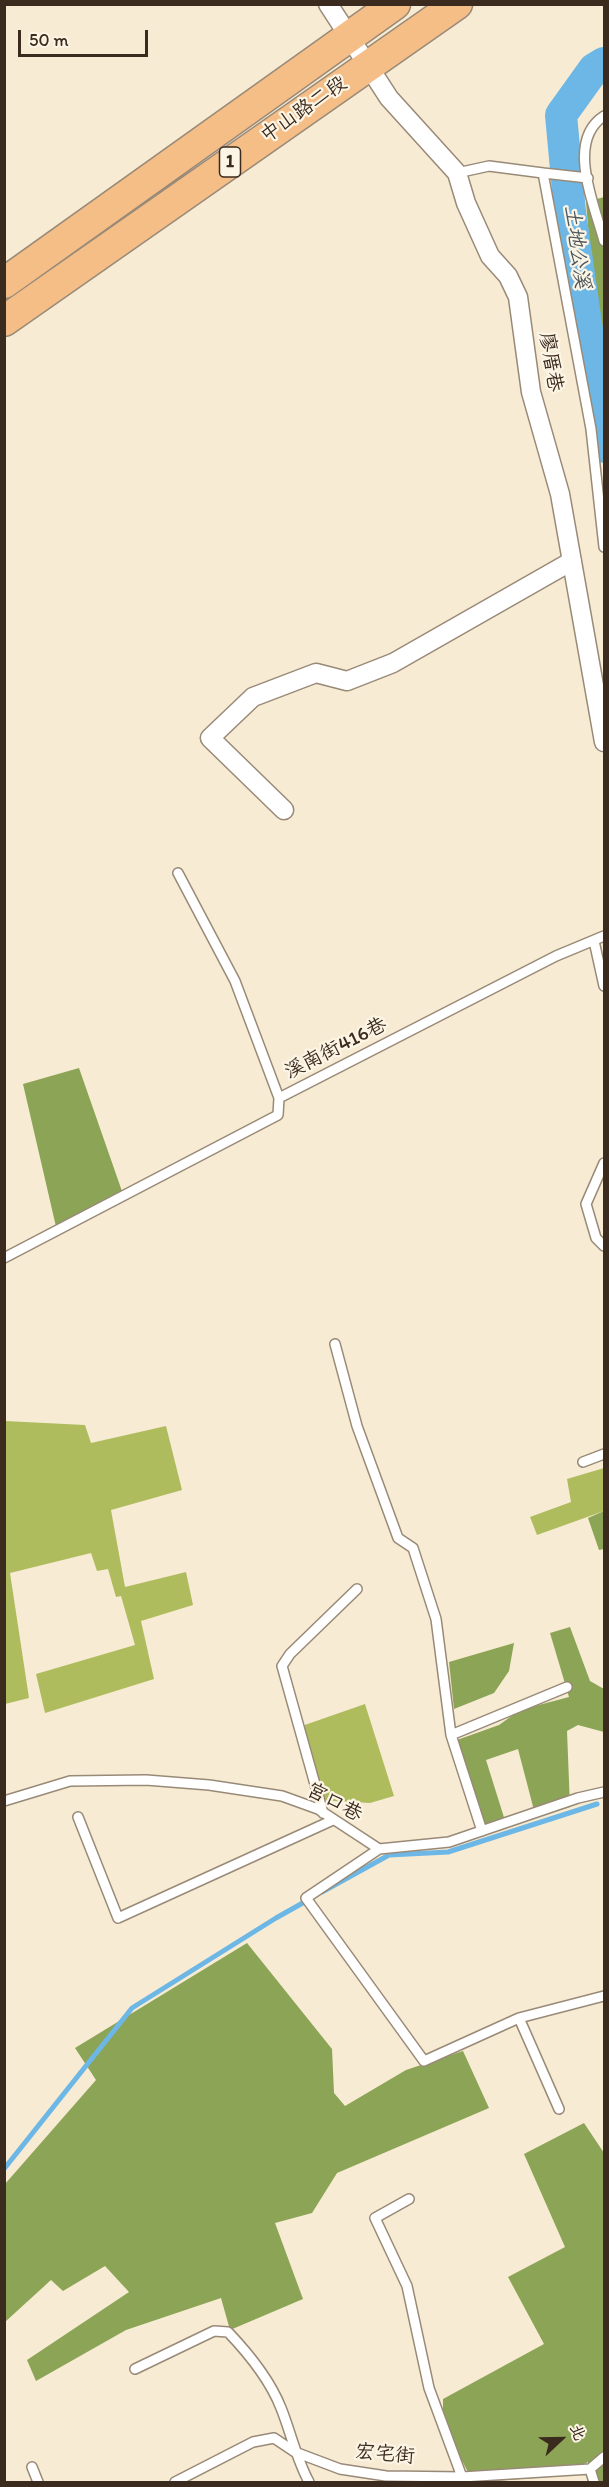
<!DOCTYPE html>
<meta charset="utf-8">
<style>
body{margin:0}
#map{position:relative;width:609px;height:2487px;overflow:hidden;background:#f7ebd3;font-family:Itim,"LXGW WenKai TC",sans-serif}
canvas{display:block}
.frame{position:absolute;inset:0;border:6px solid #3b2a1e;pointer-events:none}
.north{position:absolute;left:531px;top:2409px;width:60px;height:60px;-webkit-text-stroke:4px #fcf5e5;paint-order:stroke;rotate:68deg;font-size:16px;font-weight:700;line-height:24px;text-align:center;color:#3b2a1e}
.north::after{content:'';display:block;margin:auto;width:21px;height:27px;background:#3b2a1e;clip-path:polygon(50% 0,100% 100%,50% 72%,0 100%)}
.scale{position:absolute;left:18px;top:30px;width:130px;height:27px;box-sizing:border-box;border:3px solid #3b2a1e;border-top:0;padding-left:8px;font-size:18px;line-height:21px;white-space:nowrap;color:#3b2a1e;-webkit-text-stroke:4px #fcf5e5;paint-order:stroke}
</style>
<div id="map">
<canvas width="609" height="2487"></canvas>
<div class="frame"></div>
<div class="north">北</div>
<div class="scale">50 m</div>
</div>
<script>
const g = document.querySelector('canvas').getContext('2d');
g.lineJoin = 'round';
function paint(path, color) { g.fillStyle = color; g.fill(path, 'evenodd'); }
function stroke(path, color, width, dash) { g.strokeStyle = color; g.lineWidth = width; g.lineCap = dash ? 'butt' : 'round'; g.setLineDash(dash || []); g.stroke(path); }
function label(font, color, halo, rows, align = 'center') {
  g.font = font + ' Itim,"LXGW WenKai TC",sans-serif'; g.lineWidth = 4.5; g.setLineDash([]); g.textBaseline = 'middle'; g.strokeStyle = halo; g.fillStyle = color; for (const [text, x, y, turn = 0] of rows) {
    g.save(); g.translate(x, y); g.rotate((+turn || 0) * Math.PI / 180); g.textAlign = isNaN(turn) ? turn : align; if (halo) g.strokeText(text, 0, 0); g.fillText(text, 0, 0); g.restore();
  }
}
paint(new Path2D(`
 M5,1421L85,1425L91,1443L166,1426L182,1490L111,1510L125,1587L186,1572L193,1605L141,1621L154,1679L45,1713L36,1674L135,1645L121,1596L116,1597L108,1569L97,1571L91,1553L10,1573L29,1698L5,1704Z
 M604,1468V1511L537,1535L530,1517L571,1502L567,1479Z
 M365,1704L394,1796L370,1803L318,1800L299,1727Z`), '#afbc5e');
paint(new Path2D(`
 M604,197V392L597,341L586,202Z
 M79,1068L124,1197L57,1231L23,1084Z
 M604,1511V1549L599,1550L588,1518Z
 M570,1627L590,1681L604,1689V1732L578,1725L567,1731L570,1807L536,1818L518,1749L486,1760L507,1827L483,1828L462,1778L457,1740L499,1725L520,1710L569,1697L550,1633Z
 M514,1643L509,1671L494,1693L454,1709L449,1662Z
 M247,1943L332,2049L334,2093L345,2106L406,2070L463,2051L489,2108L337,2173L312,2213L275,2223L303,2299L230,2330L221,2298L126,2330L36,2381L27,2360L129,2292L105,2266L63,2291L51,2280L5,2322V2184L96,2080L75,2048Z
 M584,2123L604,2153V2482H587L588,2462L562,2476L481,2482L471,2478L443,2424V2399L544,2344L508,2277L565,2247L524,2154Z`), '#8ba455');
stroke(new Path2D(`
 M322,1892L389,1855L448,1852L597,1804
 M4,2169L132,2008L276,1918L308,1900`), '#6cb7e5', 5);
stroke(new Path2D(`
 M604,63L594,69L561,115L570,212L604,447`), '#6cb7e5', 32);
const service = new Path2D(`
 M604,116C565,141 595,206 604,241
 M457,173L489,166L543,173L591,429L604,547
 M543,173L588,178
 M178,873L235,981L279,1098
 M594,941L604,986
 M604,1163L586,1204L596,1238L604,1246
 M4,1258L278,1115L279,1098L556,956L604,936
 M335,1344L357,1426L398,1538L413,1548L436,1619L451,1735L482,1831
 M583,1462L604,1454
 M451,1735L567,1687
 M4,1801L70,1781L146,1780L209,1785L282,1796L318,1809L379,1849L449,1842L578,1798L604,1792
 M323,1813L282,1666L290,1654L357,1589
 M78,1817L118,1918L333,1820
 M379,1849L306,1898L424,2061L519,2018L604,1996
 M519,2018L559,2109
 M409,2199L375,2218L407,2286L429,2388L462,2477
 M135,2369L214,2331L228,2332C249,2354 270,2380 281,2408C291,2433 296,2458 309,2482
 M32,2467L38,2482
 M590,2469L594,2482
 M175,2482L253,2442L274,2438L295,2452L340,2469L386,2476L462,2477L590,2469L604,2457`);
const minor = new Path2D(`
 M328,4L389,98L457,173L466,203L490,256L508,276L518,297L531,392L560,494L604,742
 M284,810L210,738L253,697L316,673L347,681L393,663L572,561`);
const primary = new Path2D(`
 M4,283L395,4
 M4,321L457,4`);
stroke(service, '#998a78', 12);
stroke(minor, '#998a78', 21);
stroke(primary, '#998a78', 33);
stroke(service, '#fff', 9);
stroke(minor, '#fff', 18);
stroke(primary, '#f6be87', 30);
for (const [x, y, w] of [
 [230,162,21]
]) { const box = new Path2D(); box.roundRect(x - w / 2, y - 15, w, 30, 4.5); g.fillStyle = '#fcf5e5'; g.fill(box); stroke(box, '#3b2a1e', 1.5); }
label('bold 18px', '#3b2a1e', null, [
 ["1",230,162]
]);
label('20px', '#3b2a1e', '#fcf5e5', [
 ["中山路二段",304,110,-35],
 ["廖厝巷",550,362,81],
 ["溪南街416巷",336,1049,-27],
 ["宮口巷",334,1803,28],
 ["宏宅街",385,2455,5]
]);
label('italic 21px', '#4a545a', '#fcf5e5', [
 ["土地公溪",576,247,82]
]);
</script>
